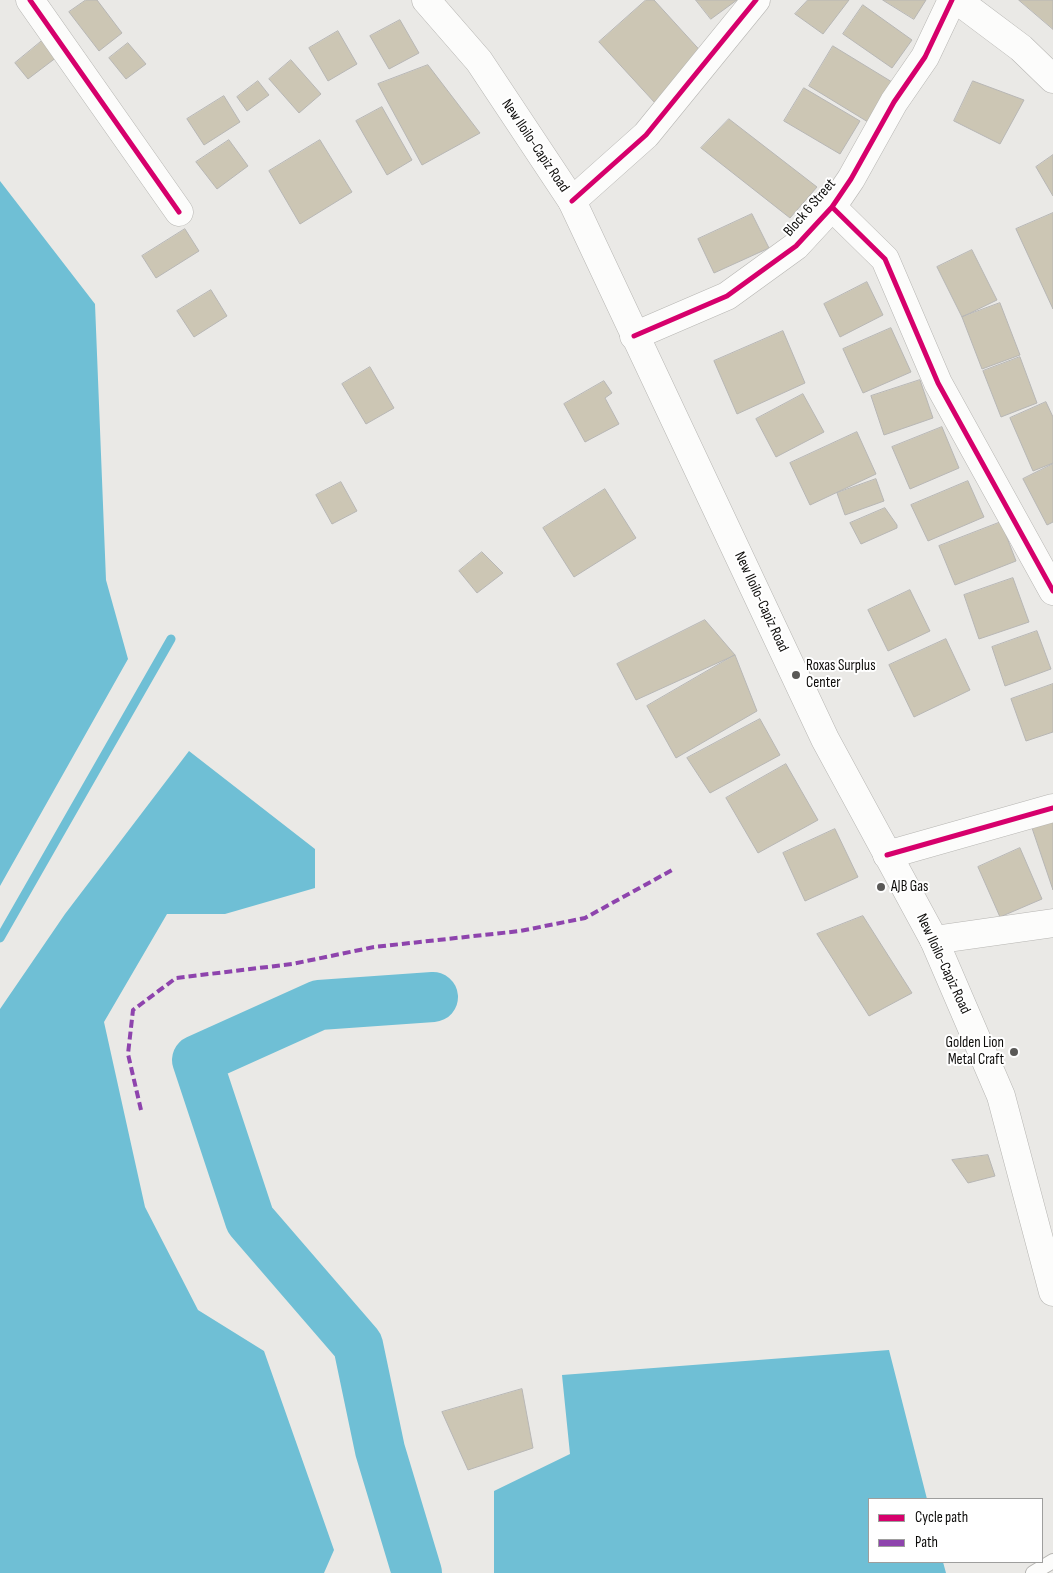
<!DOCTYPE html>
<style>
body{margin:0}
#map{position:relative;width:1053px;height:1573px;overflow:hidden;background:#eae9e6;font-family:"Sofia Sans Condensed",sans-serif}
canvas{display:block}
.legend{position:absolute;left:868px;top:1498px;width:175px;height:65px;box-sizing:border-box;background:#fff;border:1px solid #9e9e9d;margin:0;padding:6px 9px;list-style:none;font-size:15px;color:#0d0c0a}
.legend li{display:flex;align-items:center;gap:10px;height:25px}
.legend b{width:25px;border:1px solid #9e9e9d}
</style>
<div id="map">
<canvas width="1053" height="1573"></canvas>
<ul class="legend">
<li><b style="height:6px;background:#d6006c"></b>Cycle path</li>
<li><b style="height:6px;background:#8e44ad"></b>Path</li>
</ul>
</div>
<script>
const g = document.querySelector('canvas').getContext('2d');
g.lineJoin = 'round';
function paint(path, color) { g.fillStyle = color; g.fill(path, 'evenodd'); }
function stroke(path, color, width, dash) { g.strokeStyle = color; g.lineWidth = width; g.lineCap = dash ? 'butt' : 'round'; g.setLineDash(dash || []); g.stroke(path); }
function label(font, color, halo, rows, align = 'center') {
  g.font = font + ' "Sofia Sans Condensed",sans-serif'; g.lineWidth = 4; g.setLineDash([]); g.textBaseline = 'middle'; g.strokeStyle = halo; g.fillStyle = color; for (const [text, x, y, turn = 0] of rows) {
    g.save(); g.translate(x, y); g.rotate((+turn || 0) * Math.PI / 180); g.textAlign = isNaN(turn) ? turn : align; if (halo) g.strokeText(text, 0, 0); g.fillText(text, 0, 0); g.restore();
  }
}
paint(new Path2D(`
 M0,181L95,304L106,580L128,659L0,886Z
 M189,751L315,849V888L225,914H167L104,1022L145,1207L198,1310L264,1351L334,1550L324,1573H0V1009L65,914Z
 M889,1350L927,1499H869V1562H943L946,1573H494V1491L570,1454L562,1375Z`), '#6fbfd5');
stroke(new Path2D(`
 M0,938L171,639`), '#6fbfd5', 9);
stroke(new Path2D(`
 M417,1573L380,1450L358,1345L250,1220L197,1060L319,1005L433,997`), '#6fbfd5', 50);
const building = new Path2D(`
 M86,0H97L122,33L99,51L69,12Z
 M646,0H654L706,57L655,103L599,42Z
 M696,0H737L711,19Z
 M808,0H849L823,34L795,14Z
 M883,0H926L914,19Z
 M1019,0H1053V29Z
 M863,5L912,40L892,68L843,34Z
 M400,20L419,53L389,69L370,36Z
 M338,31L357,64L328,81L309,48Z
 M43,40L57,57L28,79L15,63Z
 M128,43L146,64L126,79L109,58Z
 M833,46L892,82L868,122L809,86Z
 M291,60L321,94L299,113L269,79Z
 M428,65L480,133L422,165L378,84Z
 M258,81L269,95L247,111L237,97Z
 M973,81L1024,100L1000,144L954,121Z
 M804,88L860,121L840,154L784,121Z
 M224,96L240,122L204,145L187,119Z
 M382,107L412,160L387,175L356,121Z
 M729,119L817,187L790,218L701,148Z
 M229,140L248,166L217,189L196,162Z
 M320,140L352,192L300,224L269,171Z
 M1053,155V196L1036,167Z
 M1053,213V309L1016,229Z
 M752,214L769,248L714,273L698,239Z
 M185,229L199,251L156,278L142,256Z
 M972,250L997,300L962,317L937,267Z
 M867,282L883,315L840,337L824,304Z
 M211,290L227,316L194,337L177,311Z
 M1000,303L1020,355L982,369L962,317Z
 M891,328L911,372L863,393L843,349Z
 M783,331L805,383L737,414L714,361Z
 M1020,357L1037,403L1001,417L983,371Z
 M370,367L394,408L366,424L342,384Z
 M920,380L933,418L884,435L871,396Z
 M604,381L612,393L605,398L619,424L585,442L564,404Z
 M803,394L824,432L776,457L756,419Z
 M1046,402L1053,417V463L1033,471L1010,418Z
 M942,427L959,468L910,489L892,447Z
 M857,432L876,474L810,505L790,463Z
 M1053,464V522L1047,525L1023,479Z
 M876,479L884,501L845,515L837,493Z
 M968,481L984,517L928,541L911,505Z
 M341,482L357,511L332,524L316,495Z
 M605,489L636,538L574,577L543,528Z
 M885,508L897,525V528L861,544L850,523Z
 M1001,522L1016,561L955,585L939,546Z
 M482,552L503,573L477,593L459,571Z
 M1013,578L1029,622L979,639L964,595Z
 M910,590L930,631L888,651L868,610Z
 M705,620L735,655L636,700L617,664Z
 M1037,631L1051,669L1005,686L992,647Z
 M946,639L970,690L914,717L889,665Z
 M735,655L757,711L676,758L647,706Z
 M1053,684V732L1026,741L1011,699Z
 M760,719L780,755L710,793L687,758Z
 M786,764L818,820L758,853L726,798Z
 M1053,817V890L1031,825Z
 M835,829L858,877L805,901L783,853Z
 M1020,848L1042,899L1000,917L978,867Z
 M863,916L912,993L869,1016L817,934Z
 M988,1155L995,1176L968,1183L952,1160Z
 M522,1389L533,1448L468,1470L442,1412Z`);
paint(building, '#ccc6b4');
stroke(building, '#b7b6b4', 1);
const service = new Path2D(`
 M1033,1573L1053,1561`);
const minor = new Path2D(`
 M30,0L179,212
 M957,0L1021,48L1053,79
 M572,201L646,135L756,0
 M832,207L885,259L938,383L1053,591
 M887,855L1053,808
 M934,940L1053,923`);
const tertiary = new Path2D(`
 M634,336L727,296L796,246L832,207L851,179L894,102L925,57L952,0`);
const trunk = new Path2D(`
 M426,0L479,61L572,201L825,739L934,940L1001,1096L1053,1292`);
stroke(service, '#b6b5b2', 16);
stroke(minor, '#b6b5b2', 29);
stroke(tertiary, '#b6b5b2', 29);
stroke(trunk, '#b6b5b2', 29);
stroke(service, '#fcfcfb', 14);
stroke(minor, '#fcfcfb', 28);
stroke(tertiary, '#fcfcfb', 28);
stroke(trunk, '#fcfcfb', 28);
stroke(new Path2D(`
 M141,1110L128,1054L133,1010L176,978L292,964L374,947L520,931L585,918L674,869`), '#8e44ad', 4, [8, 4]);
stroke(new Path2D(`
 M30,0L179,212
 M572,201L646,135L756,0
 M832,207L885,259L938,383L1053,591
 M634,336L727,296L796,246L832,207L851,179L894,102L925,57L952,0
 M887,855L1053,808`), '#d6006c', 5);
for (const [x, y, r, color] of [
 [796,675,5,"#5a5957"],
 [881,887,5,"#5a5957"],
 [1014,1052,5,"#5a5957"]
]) { const dot = new Path2D(); dot.arc(x, y, r, 0, 2 * Math.PI); g.fillStyle = color; g.fill(dot); stroke(dot, '#fff', 2); }
label('15px', '#0d0c0a', '#fff', [
 ["New Iloilo-Capiz Road",535,146,56],
 ["Block 6 Street",810,208,-49],
 ["New Iloilo-Capiz Road",761,602,65],
 ["New Iloilo-Capiz Road",943,964,65]
]);
label('15px', '#0d0c0a', '#fff', [
 ["Roxas Surplus",806,666],
 ["Center",806,683],
 ["AJB Gas",891,887],
 ["Golden Lion",1004,1043,"right"],
 ["Metal Craft",1004,1060,"right"]
], 'left');
</script>
